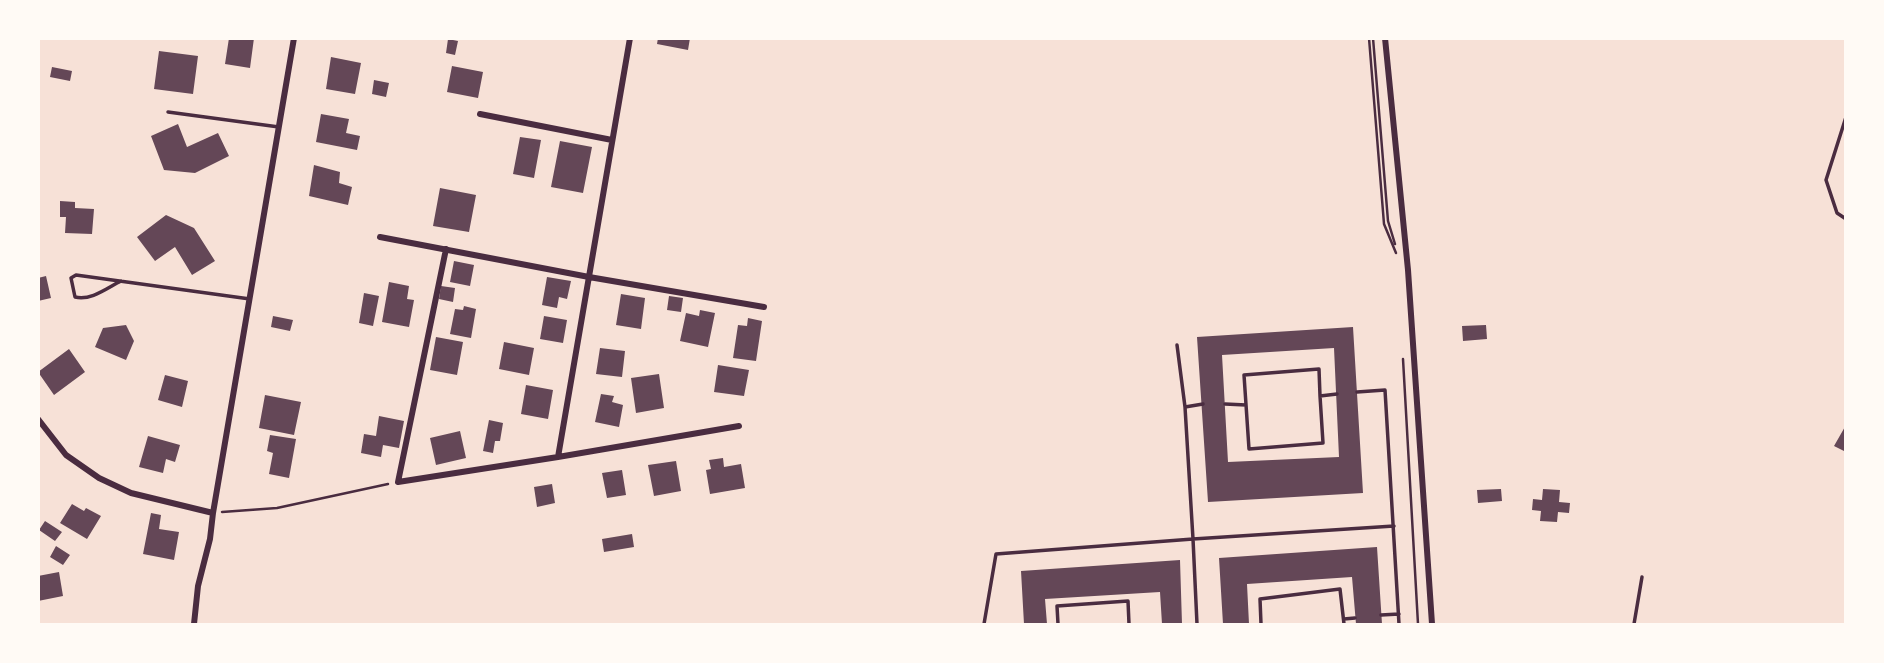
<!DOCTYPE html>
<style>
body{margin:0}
#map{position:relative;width:1884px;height:663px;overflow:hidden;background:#f7e1d7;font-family:"IBM Plex Serif",serif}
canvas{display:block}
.frame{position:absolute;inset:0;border:40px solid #fffaf5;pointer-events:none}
</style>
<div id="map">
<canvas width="1884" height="663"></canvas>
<div class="frame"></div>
</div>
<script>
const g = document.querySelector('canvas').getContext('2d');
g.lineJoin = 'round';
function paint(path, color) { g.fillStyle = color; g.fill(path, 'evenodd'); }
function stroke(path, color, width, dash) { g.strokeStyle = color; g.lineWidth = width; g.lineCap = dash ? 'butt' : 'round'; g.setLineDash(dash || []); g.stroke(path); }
paint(new Path2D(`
 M229,38H254L250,68L225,64Z
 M658,38H690L688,50L657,44Z
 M448,39L458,41L455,55L446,53Z
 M159,51L198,56L193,94L154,89Z
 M331,57L361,63L355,94L326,89Z
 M452,66L483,72L478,98L447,92Z
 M52,67L72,71L70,81L50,77Z
 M374,80L389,83L386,97L372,94Z
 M321,114L349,119L346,133L360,136L357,150L316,142Z
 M178,124L187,147L218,133L229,156L195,173L164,170L151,136Z
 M520,137L541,140L534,178L513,174Z
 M560,141L592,147L583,193L551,187Z
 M314,165L340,172L339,183L352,187L348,205L309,196Z
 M440,188L476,195L469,232L433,226Z
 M60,201L75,202V208L94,209L92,234L65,233L66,217H60Z
 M166,215L194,228L215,261L192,275L175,247L155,261L137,237Z
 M454,261L474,265L470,286L450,282Z
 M46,276L51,298L38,301V278Z
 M547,277L571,281L567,299L559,297L557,308L542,305Z
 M389,282L409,286L407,299L414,300L409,327L382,322Z
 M441,286L455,288L453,302L439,299Z
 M364,293L379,296L373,326L359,323Z
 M621,294L645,298L641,329L616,325Z
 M669,296L683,298L681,312L667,310Z
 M464,306L476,309L471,338L450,334L455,309L463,310Z
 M700,310L715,313L708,347L680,341L686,313L699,316Z
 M273,316L293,320L290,331L271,327Z
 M544,316L567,320L563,343L540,339Z
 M748,318L762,321L756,361L733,358L738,325L747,326Z
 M126,325L134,341L126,360L95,347L103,328Z
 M1486,325L1487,339L1463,341L1462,326Z
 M1353,327L1363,493L1208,502L1197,337ZM1334,348L1339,457L1228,462L1222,355Z
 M436,337L463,342L457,375L430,370Z
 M504,342L534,348L529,375L499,369Z
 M600,348L625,351L622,377L596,374Z
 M69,349L85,372L54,395L38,372Z
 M718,365L749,370L744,396L714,392Z
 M659,374L664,408L636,413L631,378Z
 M165,375L188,381L182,407L158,400Z
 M526,385L553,390L548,419L521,414Z
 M601,394L614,396L612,402L623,405L619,427L595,422Z
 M265,395L301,402L294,435L259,428Z
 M379,416L404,421L399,448L383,445L381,457L361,453L364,434L376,436Z
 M489,420L503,423L500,441H495L493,453L483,451Z
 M1846,425V452L1834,446Z
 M460,431L466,458L436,465L430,438Z
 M270,435L296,439L289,478L269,474L273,453L267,451Z
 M148,436L180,445L175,462L166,459L163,473L139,467Z
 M723,458L724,467L741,464L745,488L710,494L706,470L711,469L709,460Z
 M676,461L681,491L654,496L648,465Z
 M622,470L626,495L607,498L602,473Z
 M552,484L555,503L537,507L534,487Z
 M1501,489L1502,501L1478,503L1477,490Z
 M1543,489L1560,490L1559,502L1570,503L1569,513L1558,512L1557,522L1540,521L1541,511L1532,510L1533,499L1542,500Z
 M72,504L84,511L86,508L101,516L87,539L60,523Z
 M151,513L161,515L159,529L179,532L174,560L143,554Z
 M45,521L62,532L55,541L39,530Z
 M632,534L634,547L604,552L602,539Z
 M56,546L70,555L63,565L50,557Z
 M1377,547L1382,624H1356L1352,577L1247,584L1249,624H1223L1219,558Z
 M1180,560L1182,624H1162L1160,592L1045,599L1047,624H1024L1021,571Z
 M59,572L63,596L38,601V576Z`), '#644757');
stroke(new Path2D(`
 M1369,38L1384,224L1396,253
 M1373,38L1388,221L1395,244
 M1403,359L1418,624
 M222,512L277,508L388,484`), '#4a2c40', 2.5);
stroke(new Path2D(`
 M168,112L279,127
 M1846,117L1826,180L1837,213L1846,219
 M121,281C107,288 91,301 75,297L71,278L76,275L250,299
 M1177,345L1185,407
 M1357,392L1385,390L1399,624
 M1320,396L1319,369L1244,375L1249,449L1323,443L1320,396L1337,394
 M1225,404L1246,405
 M1381,615L1399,614
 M1344,619L1355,618
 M984,624L996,554L1193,539L1185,407L1203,404
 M1058,624L1057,606L1128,601L1129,624
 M1197,624L1193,539L1394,526
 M1261,624L1260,599L1340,589L1344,624
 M1634,624L1642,577`), '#4a2c40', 3.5);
stroke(new Path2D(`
 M1385,38L1408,270L1432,624
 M480,114L612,140
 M380,237L589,277L764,307
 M446,249L398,482L558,457L739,426
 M38,419L66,455L99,478L131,493L213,513
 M558,457L630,38
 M194,624L198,586L210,539L213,513L294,38`), '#4a2c40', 6);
</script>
